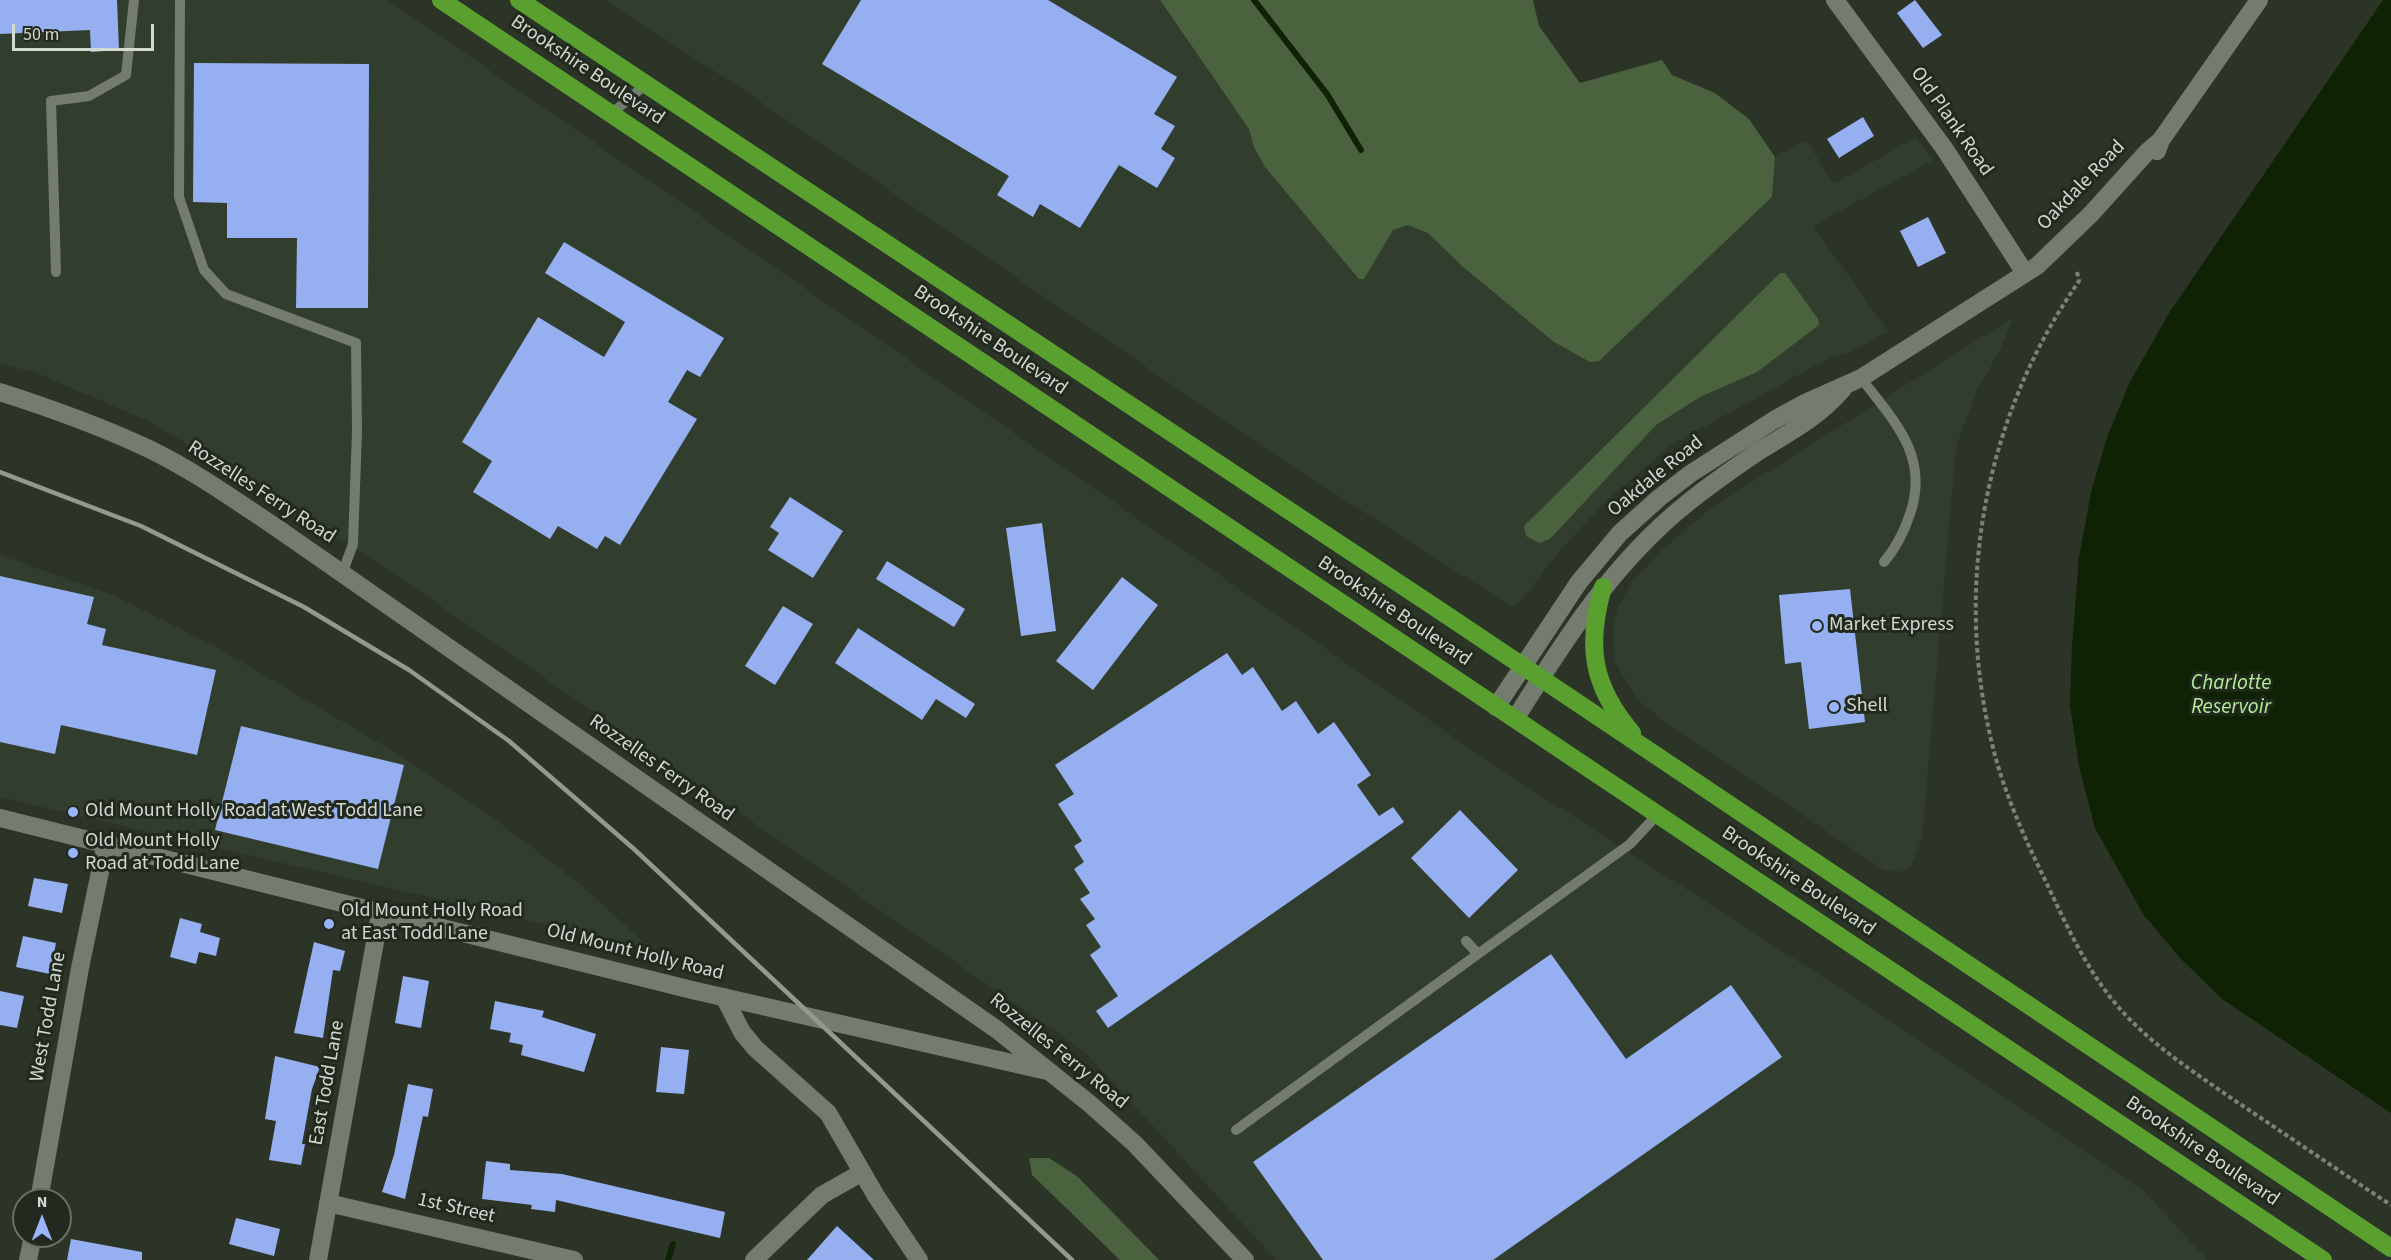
<!DOCTYPE html>
<style>
body{margin:0}
#map{position:relative;width:2391px;height:1260px;overflow:hidden;background:#2c3428;font-family:"Source Sans 3",sans-serif}
canvas{display:block}
.north{position:absolute;left:12px;top:1188px;width:60px;height:60px;box-sizing:border-box;background:#222a1f;border:2px solid #697066;border-radius:50%;rotate:0deg;font-size:16px;font-weight:700;line-height:24px;text-align:center;color:#d3d8d0}
.north::after{content:'';display:block;margin:auto;width:21px;height:27px;background:#9ab5fd;clip-path:polygon(50% 0,100% 100%,50% 72%,0 100%)}
.scale{position:absolute;left:12px;top:24px;width:142px;height:27px;box-sizing:border-box;border:3px solid #d3d8d0;border-top:0;padding-left:8px;font-size:18px;line-height:21px;white-space:nowrap;color:#d3d8d0;-webkit-text-stroke:4px #222a1f;paint-order:stroke}
</style>
<div id="map">
<canvas width="2391" height="1260"></canvas>
<div class="north">N</div>
<div class="scale">50 m</div>
</div>
<script>
const g = document.querySelector('canvas').getContext('2d');
g.lineJoin = 'round';
function paint(path, color) { g.fillStyle = color; g.fill(path, 'evenodd'); }
function stroke(path, color, width, dash) { g.strokeStyle = color; g.lineWidth = width; g.lineCap = dash ? 'butt' : 'round'; g.setLineDash(dash || []); g.stroke(path); }
function label(font, color, halo, rows, align = 'center') {
  g.font = font + ' "Source Sans 3",sans-serif'; g.lineWidth = 6; g.setLineDash([]); g.textBaseline = 'middle'; g.strokeStyle = halo; g.fillStyle = color; for (const [text, x, y, turn = 0] of rows) {
    g.save(); g.translate(x, y); g.rotate((+turn || 0) * Math.PI / 180); g.textAlign = isNaN(turn) ? turn : align; if (halo) g.strokeText(text, 0, 0); g.fillText(text, 0, 0); g.restore();
  }
}
paint(new Path2D(`
 M0,0H388L1501,770L1860,1001L2145,1192L2207,1260H1276L1085,1052L383,566L151,422L34,372L0,364Z
 M605,0H1160L1276,167L1662,60L1739,177L1806,140L1834,184L1916,137L1933,160L1813,226L1888,331L1849,353L1831,357L1671,445L1603,504L1557,554L1522,600L1512,607L1267,450L742,89Z
 M2014,317L1999,352L1977,390L1956,446L1922,838L1911,866L1900,872L1884,870L1665,722L1638,700L1615,662L1613,623L1619,604L1634,580L1664,548L1712,507Z
 M0,555L115,596L218,648L406,759L495,819L581,885L651,949L0,797Z`), '#323e2d');
paint(new Path2D(`
 M1160,0H1533L1539,26L1580,83L1662,60L1672,75L1715,93L1749,119L1775,157L1772,197L1599,361L1590,362L1554,342L1462,266L1428,233L1408,225L1393,230L1364,279H1359L1265,167L1254,147L1249,129Z
 M1780,273H1785L1818,319L1819,325L1757,372L1700,397L1656,425L1550,539L1539,543L1526,536L1524,526Z
 M1029,1158H1049L1078,1177L1159,1260H1120L1032,1175Z`), '#4a623e');
paint(new Path2D(`
 M2383,0H2391V1113L2222,999L2180,958L2143,914L2095,828L2079,766L2070,705L2072,646L2079,558L2091,492L2107,437L2130,382L2169,313Z`), '#0f2304');
stroke(new Path2D(`
 M1254,0L1327,94L1361,150
 M668,1260L673,1244`), '#0f2304', 6);
paint(new Path2D(`
 M0,0H117L119,50L91,52L90,30L0,34Z
 M861,0H1048L1177,77L1154,114L1175,126L1161,149L1175,158L1157,188L1119,165L1080,228L1040,204L1033,217L997,195L1009,176L822,64Z
 M1915,0L1942,35L1923,48L1897,13Z
 M194,63L369,64L368,308H296L297,238H227V203L193,202Z
 M1863,117L1874,136L1839,158L1827,139Z
 M1928,217L1946,253L1918,267L1900,231Z
 M564,242L724,338L700,377L687,370L668,402L697,419L620,545L605,536L597,549L558,526L550,539L473,492L492,461L462,442L538,317L604,357L625,322L545,273Z
 M790,497L843,531L813,578L768,550L779,533L770,527Z
 M1042,523L1056,631L1021,636L1006,528Z
 M887,561L965,609L954,627L876,579Z
 M0,576L94,597L87,624L106,629L102,645L216,670L197,755L61,725L55,754L0,742Z
 M1122,577L1158,605L1093,690L1056,661Z
 M1850,589L1865,722L1809,729L1801,662L1785,664L1779,595Z
 M783,606L813,624L775,685L745,666Z
 M858,628L975,704L966,718L936,699L922,720L835,663Z
 M1227,653L1242,675L1253,667L1282,711L1296,701L1318,734L1334,722L1371,775L1357,785L1379,816L1393,807L1404,822L1108,1028L1096,1011L1118,996L1090,955L1101,947L1086,925L1095,919L1080,899L1090,893L1074,869L1084,862L1074,846L1082,841L1058,804L1074,794L1055,765Z
 M241,726L404,765L378,869L215,830Z
 M1460,810L1518,870L1469,918L1411,858Z
 M34,878L68,884L62,913L28,906Z
 M180,918L202,924L200,932L220,938L216,956L199,952L196,964L170,957Z
 M23,936L56,943L50,974L16,967Z
 M314,942L345,951L340,971L333,970L323,1038L294,1033Z
 M1551,954L1626,1059L1731,985L1782,1057L1493,1260H1323L1253,1162Z
 M403,976L429,981L421,1028L395,1023Z
 M0,991L24,996L17,1028L0,1025Z
 M495,1001L544,1011L542,1017L596,1034L584,1072L521,1055L523,1045L509,1042L511,1033L490,1029Z
 M661,1047L689,1050L684,1094L656,1092Z
 M275,1056L320,1067L312,1089L302,1144H305L301,1165L269,1160L276,1121L265,1119Z
 M408,1084L433,1089L428,1117L423,1116L405,1199L382,1192L394,1155Z
 M486,1161L510,1164V1170L562,1174L725,1212L720,1238L556,1200L555,1212L531,1209L532,1205L482,1199Z
 M236,1218L280,1229L274,1256L229,1244Z
 M837,1226L874,1260H807Z
 M71,1239L142,1252V1260H67Z`), '#96aff0');
stroke(new Path2D(`
 M2077,272L2079,281C1987,413 1954,578 1990,735C2001,786 2023,835 2046,882C2066,924 2085,967 2115,1003C2149,1044 2194,1072 2237,1102C2288,1136 2339,1171 2391,1205`), '#7b8278', 4, [4.5, 3]);
stroke(new Path2D(`
 M180,0L179,197L204,270L226,294L356,343L357,431L353,544L342,574
 M611,114L645,85
 M56,272L51,101L89,96L126,75L134,0
 M1861,378C1894,421 1930,456 1910,514C1904,532 1896,548 1884,562
 M1466,941L1478,954L1630,844L1657,815
 M1236,1130L1478,954`), '#737c6f', 10);
stroke(new Path2D(`
 M724,997L742,1032L755,1048L828,1113L876,1196L919,1260
 M39,1200L80,968L106,843
 M328,1203L574,1260
 M28,1260L33,1236
 M318,1260L380,914
 M754,1260L822,1195L861,1173`), '#737c6f', 18);
stroke(new Path2D(`
 M1835,0L1944,148L2025,273
 M2157,151L2161,140L2259,0
 M0,392C50,408 100,426 147,448C193,470 235,500 277,528L996,1029L1090,1104L1135,1144L1245,1260
 M1496,707L1579,582L1620,533L1659,498L1690,474L1774,420L1805,403L1861,378L2037,266L2091,214L2147,152L2161,140
 M1515,719C1564,641 1612,564 1685,505C1708,486 1734,468 1759,451C1790,432 1819,417 1843,389
 M0,818L692,990L1047,1071`), '#737c6f', 18);
stroke(new Path2D(`
 M441,0L2323,1260
 M519,0L1442,612L2391,1248
 M1603,587C1586,646 1592,686 1632,733`), '#5aa02f', 18);
stroke(new Path2D(`
 M0,472L141,526L304,607L409,670L509,741L634,849L1072,1260`), '#93998f', 4.5);
for (const [x, y, r, color] of [
 [1817,626,6,"#9ab5fd"],
 [1834,707,6,"#9ab5fd"],
 [73,812,6,"#9ab5fd"],
 [73,853,6,"#9ab5fd"],
 [329,924,6,"#9ab5fd"]
]) { const dot = new Path2D(); dot.arc(x, y, r, 0, 2 * Math.PI); g.fillStyle = color; g.fill(dot); stroke(dot, '#222a1f', 2); }
label('20px', '#d3d8d0', '#222a1f', [
 ["Brookshire Boulevard",587,71,34],
 ["Old Plank Road",1951,122,55],
 ["Oakdale Road",2082,186,-46],
 ["Brookshire Boulevard",990,341,34],
 ["Oakdale Road",1656,477,-39],
 ["Rozzelles Ferry Road",261,493,33],
 ["Brookshire Boulevard",1394,612,34],
 ["Rozzelles Ferry Road",661,769,35],
 ["Brookshire Boulevard",1798,882,34],
 ["Old Mount Holly Road",635,953,14],
 ["West Todd Lane",49,1017,-80],
 ["Rozzelles Ferry Road",1058,1052,39],
 ["East Todd Lane",328,1083,-80],
 ["Brookshire Boulevard",2202,1152,34],
 ["1st Street",456,1209,13]
]);
label('20px', '#d3d8d0', '#222a1f', [
 ["Market Express",1829,626],
 ["Shell",1846,707],
 ["Old Mount Holly Road at West Todd Lane",85,812],
 ["Old Mount Holly",85,842],
 ["Road at Todd Lane",85,865],
 ["Old Mount Holly Road",341,912],
 ["at East Todd Lane",341,935]
], 'left');
label('italic 21px', '#b3ee97', '#222a1f', [
 ["Charlotte",2231,684],
 ["Reservoir",2231,708]
]);
</script>
